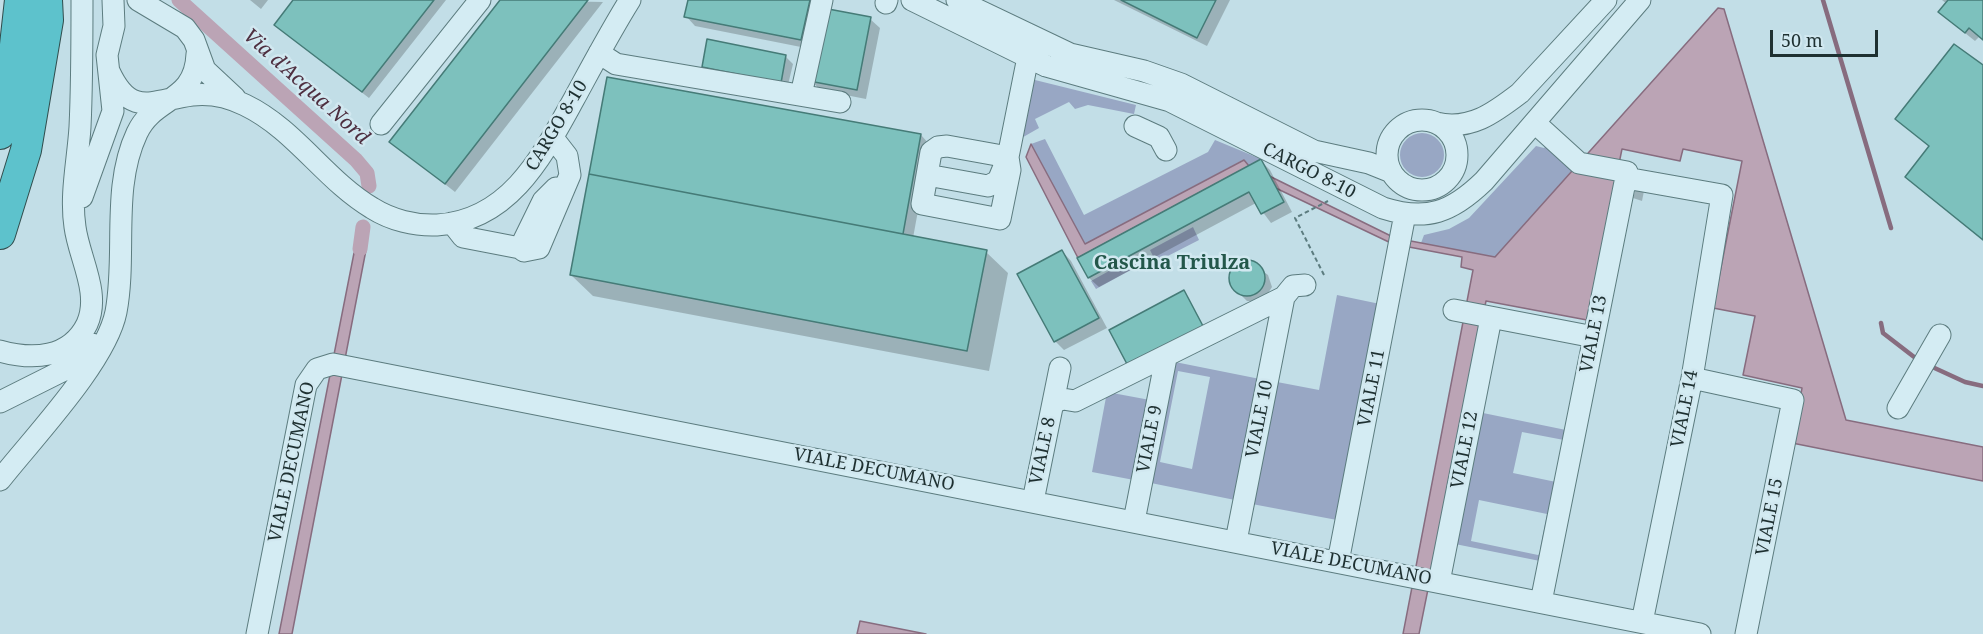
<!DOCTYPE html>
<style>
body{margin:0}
#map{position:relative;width:1983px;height:634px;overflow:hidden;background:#c2dee7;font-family:"Noto Serif",serif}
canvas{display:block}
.scale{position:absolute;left:1770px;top:30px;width:108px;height:27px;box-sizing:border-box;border:3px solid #1e3031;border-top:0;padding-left:8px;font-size:18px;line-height:21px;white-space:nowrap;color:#1e3031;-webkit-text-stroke:4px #d1e8f0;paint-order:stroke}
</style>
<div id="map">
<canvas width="1983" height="634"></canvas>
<div class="scale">50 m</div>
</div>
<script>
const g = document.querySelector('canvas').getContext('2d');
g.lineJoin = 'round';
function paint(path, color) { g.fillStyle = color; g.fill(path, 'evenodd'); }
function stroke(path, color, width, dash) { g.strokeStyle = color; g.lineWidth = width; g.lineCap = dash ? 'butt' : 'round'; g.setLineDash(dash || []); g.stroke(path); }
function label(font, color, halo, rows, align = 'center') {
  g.font = font + ' "Noto Serif",serif'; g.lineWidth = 5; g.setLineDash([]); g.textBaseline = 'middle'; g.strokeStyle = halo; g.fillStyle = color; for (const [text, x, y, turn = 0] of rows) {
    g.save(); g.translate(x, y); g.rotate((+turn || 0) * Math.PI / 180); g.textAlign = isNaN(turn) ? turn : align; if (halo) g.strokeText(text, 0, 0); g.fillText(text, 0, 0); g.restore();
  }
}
paint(new Path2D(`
 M1035,80L1136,105L1134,114L1088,105L1075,109L1069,102L1035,119L1039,128L1018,140L1030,87Z
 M1400 155a22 22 0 1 1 44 0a22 22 0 1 1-44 0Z
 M1045,139L1084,215L1208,152L1215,140L1261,159L1249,166L1243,160L1085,244L1031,144Z
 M1536,146L1544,148L1546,146L1574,169L1495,257L1421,243L1424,235L1449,229L1469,218Z
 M1193,227L1199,240L1156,262L1150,250Z
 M1134,257L1138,266L1096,289L1091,281Z
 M1337,295L1380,304L1337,520L1252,504L1277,382L1319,390Z
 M1498,328L1483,413L1566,430L1564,440L1522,432L1513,473L1556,482L1542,549H1540L1547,514L1479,500L1471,541L1538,555L1541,553L1540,561L1455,544Z
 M1175,362L1260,379L1235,500L1151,483ZM1178,371L1210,377L1192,469L1160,462Z
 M1107,392L1150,400L1134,480L1092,472Z`), '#98a7c4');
const water = new Path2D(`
 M1718,8L1724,9L1846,420L1983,447V481L1792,443L1802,388L1743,375L1755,316L1713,308L1742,161L1683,149L1680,161L1622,149L1587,320L1486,301L1419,634H1403L1473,270L1461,267L1462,257L1393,244L1240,171L1078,258L1026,157L1031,144L1085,244L1244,160L1249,166L1395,238L1495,257Z
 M360,249L366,250L292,634H279L354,253L359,254Z
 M860,621L926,634H857Z`);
paint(water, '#bba4b5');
stroke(water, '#876c7f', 1.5);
paint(new Path2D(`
 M250,0H268L261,9Z
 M295,0H446L369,98L283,32Z
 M502,0L603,2L455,192L391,142Z
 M689,0H821L811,49L695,26L686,16Z
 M1114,0H1230L1207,46Z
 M1942,0H1983V40L1979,37L1975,41L1950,21L1940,12L1947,4Z
 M870,19L880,28L866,99L820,90L811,80Z
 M786,57L793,64L787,89L710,74L703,67Z
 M1983,67V240L1907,177L1930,147L1897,119Z
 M921,135L930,145L913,238L986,252L1008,273L989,371L593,296L571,275Z
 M1261,161L1270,170L1292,212L1271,223L1256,203L1099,287L1089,278L1079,258Z
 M1636,188L1644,191L1642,201L1633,198Z
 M1062,251L1071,261L1107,328L1064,350L1055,341Z
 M1250,262L1268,275L1272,287L1263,301H1247L1232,286L1231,274L1238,265Z
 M1183,292L1206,331L1134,370Z`), '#0003');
stroke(new Path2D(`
 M1823,0L1891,228
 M1881,323L1883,333L1918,360
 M1928,365L1965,382L1983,386`), '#876c7f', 4.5);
stroke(new Path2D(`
 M179,0L356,160L367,173L369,186
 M360,249L363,227`), '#bba4b5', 15);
const building = new Path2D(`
 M293,0H434L362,92L274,25Z
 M500,0H588L445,184L389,142Z
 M688,0H810L801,40L684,17Z
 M1121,0H1216L1197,38Z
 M1948,0H1983V40L1969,28L1965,33L1938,12Z
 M823,8L871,17L857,90L809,81Z
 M707,39L786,55L781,83L702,67Z
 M1954,44L1983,65V240L1905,177L1929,146L1895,119Z
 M607,77L921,134L903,234L589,174Z
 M1261,159L1284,202L1261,214L1249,192L1088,278L1077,258Z
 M589,174L987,250L967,351L570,275Z
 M1062,250L1099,318L1054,342L1017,274Z
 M1229 278a18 18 0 1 1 36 0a18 18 0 1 1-36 0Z
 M1184,290L1203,326L1128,366L1109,330Z`);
paint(building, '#7dc1bd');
stroke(building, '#457b77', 1.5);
const minor = new Path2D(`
 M138,0L185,28L194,40L205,70L235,98
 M912,0L1046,66L1170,101L1383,208C1427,222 1452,212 1484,181L1640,0
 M957,0L1070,54L1144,71L1181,84L1314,151L1369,163L1389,171
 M886,3L887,0
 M599,53L616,64L840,102
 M109,71C131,119 153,100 192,95C210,93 229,97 245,105C295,129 325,180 372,208C391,220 415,226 437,225C510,221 543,155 574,99C592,66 610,32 630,0
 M801,95L822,0
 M1387 155a35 35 0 1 1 70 0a35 35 0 1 1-70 0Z
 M1436,123C1470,131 1494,113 1520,93L1606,0
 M1535,123L1579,163L1627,172L1541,602
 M381,124L480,0
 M1135,126L1159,137L1166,150
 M947,146L1008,157L1010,170L1000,219L922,204L931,152L938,147Z
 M927,175L988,186L998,181L1008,157L1028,57
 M1626,178L1722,195L1692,378L1642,622
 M82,197L113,111L107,55L114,26L113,0
 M452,223L463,237L520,248L524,251L539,248L570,175L567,156L553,138
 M520,248L543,201L556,188
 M1454,310L1594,337
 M0,351C32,360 70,359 87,324C101,293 79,258 75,227C70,194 78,160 80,127C82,85 82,42 82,0
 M1692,378L1793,400L1746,634
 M0,402L68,368L92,344
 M1054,402L1063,399L1075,401L1284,297L1293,286L1305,285
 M1898,408L1940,335
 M0,480C33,438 106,362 116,312C127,254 111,188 137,133C154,96 195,103 197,54
 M1033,501L1060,368
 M1134,521L1166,358
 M1236,541L1284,297
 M1338,562L1405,214
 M1439,582L1491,318
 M257,634L306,385L317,369L333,364L1700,634`);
const highway = new Path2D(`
 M0,134L11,81L20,0
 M0,234L26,150L48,20L47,0`);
stroke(minor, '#5c7c7f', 23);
stroke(highway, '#304d4d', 32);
stroke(new Path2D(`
 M1324,275L1295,218L1328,201`), '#5c7c7f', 2, [4.5, 3]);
stroke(minor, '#d4ecf3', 21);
stroke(highway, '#5dc2cc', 30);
label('18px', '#1e3031', '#d1e8f0', [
 ["CARGO 8-10",557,126,-59],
 ["CARGO 8-10",1309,171,27],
 ["VIALE 13",1594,334,-79],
 ["VIALE 11",1372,388,-79],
 ["VIALE 14",1685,409,-79],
 ["VIALE 10",1260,419,-79],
 ["VIALE 9",1150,439,-79],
 ["VIALE 12",1465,450,-79],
 ["VIALE 8",1043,451,-78],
 ["VIALE DECUMANO",292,462,-78],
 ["VIALE DECUMANO",874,470,11],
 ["VIALE 15",1770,517,-79],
 ["VIALE DECUMANO",1351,564,11]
]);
label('italic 20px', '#4e2f40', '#d1e8f0', [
 ["Via d'Acqua Nord",306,87,42]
]);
label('bold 20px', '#23574a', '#d1e8f0', [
 ["Cascina Triulza",1172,263]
]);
</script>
